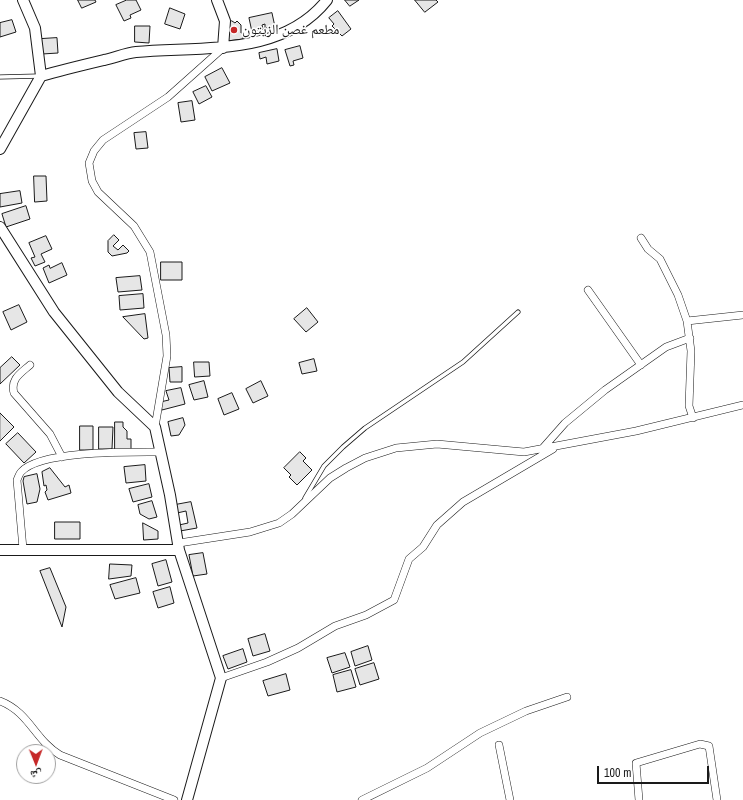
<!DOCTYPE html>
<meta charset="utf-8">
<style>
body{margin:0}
#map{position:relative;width:743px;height:800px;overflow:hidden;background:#fff;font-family:"Archivo Narrow","Noto Naskh Arabic",sans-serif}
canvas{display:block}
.north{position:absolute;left:16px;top:744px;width:40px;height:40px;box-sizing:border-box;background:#fff;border:1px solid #a3a3a3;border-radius:50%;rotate:179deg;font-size:11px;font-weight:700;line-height:16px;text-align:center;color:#1a1a1a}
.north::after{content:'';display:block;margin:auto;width:14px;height:18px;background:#c62828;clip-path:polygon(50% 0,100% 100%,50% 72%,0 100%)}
.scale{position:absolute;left:597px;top:766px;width:112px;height:18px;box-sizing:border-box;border:2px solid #1a1a1a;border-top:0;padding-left:5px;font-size:12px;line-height:14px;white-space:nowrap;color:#1a1a1a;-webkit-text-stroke:3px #fff;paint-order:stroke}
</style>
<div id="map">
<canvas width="743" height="800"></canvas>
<div class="north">ش</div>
<div class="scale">100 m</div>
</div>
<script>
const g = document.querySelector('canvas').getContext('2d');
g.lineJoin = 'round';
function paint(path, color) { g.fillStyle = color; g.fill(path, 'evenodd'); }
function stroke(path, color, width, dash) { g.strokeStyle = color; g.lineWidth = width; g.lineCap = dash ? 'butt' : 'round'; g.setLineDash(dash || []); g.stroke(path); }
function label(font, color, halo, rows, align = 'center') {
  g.font = font + ' "Archivo Narrow","Noto Naskh Arabic",sans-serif'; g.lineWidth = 3; g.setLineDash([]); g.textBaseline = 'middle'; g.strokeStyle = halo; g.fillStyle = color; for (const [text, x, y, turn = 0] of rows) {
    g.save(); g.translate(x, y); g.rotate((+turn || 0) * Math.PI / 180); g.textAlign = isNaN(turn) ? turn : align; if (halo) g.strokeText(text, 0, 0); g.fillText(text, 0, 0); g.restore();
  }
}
const building = new Path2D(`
 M78,0H95L96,2L82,8Z
 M127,0H136L141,10L130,15L131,18L124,21L116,5Z
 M345,0H359L350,6Z
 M415,0H436L438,2L425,12Z
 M170,8L185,14L180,29L165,24Z
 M338,11L351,29L342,36L332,26L334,24L329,18Z
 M272,13L275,27L265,28V24L262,25L263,29L252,32L249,18Z
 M12,20L16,32L0,37V23Z
 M232,21L235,23L237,21L241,25V33H243V39L227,41L225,26Z
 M135,26H150L149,43L135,42Z
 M57,38L58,53L42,54L41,39Z
 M300,46L303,58L293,61L294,65L290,66L285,50Z
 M277,49L279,61L267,64L266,57L260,59L259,53Z
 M222,68L230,83L212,91L205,77Z
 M206,86L212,97L199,104L193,92Z
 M192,101L195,120L181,122L178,103Z
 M146,132L148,148L136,149L134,133Z
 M34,176H46L47,201L35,202Z
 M20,191L22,203L0,207V194Z
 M26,206L30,219L6,227L2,214Z
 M114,235L119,240L113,246L118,250L123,245L129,251L127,253L112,256L108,252V241Z
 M46,236L52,249L41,254L45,262L35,266L31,258L35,257L29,243Z
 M161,262H182V280H161Z
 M62,263L67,275L49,283L43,268L49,265L50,268Z
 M140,276L142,290L118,292L116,278Z
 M143,294L144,308L120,310L119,296Z
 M19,305L27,322L11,330L3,312Z
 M307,308L318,322L306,332L294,319Z
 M145,314L148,338L144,339L123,317Z
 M12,357L20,365L0,384V368Z
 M314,359L317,371L302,374L299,363Z
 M194,362H209L210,376L195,377Z
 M182,367V382H170L169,368Z
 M204,381L208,397L194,400L189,385Z
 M261,381L268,396L253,403L246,389Z
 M181,388L185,404L162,410L160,402L169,400L166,391Z
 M232,393L239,409L224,415L218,399Z
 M0,413L14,427L0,441Z
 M183,418L185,425L179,435L171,436L168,422Z
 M115,422H123V427L127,431V439H131V450H115Z
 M80,426H93V450H80Z
 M99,427H113L112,449H99Z
 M18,433L36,452L24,463L6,444Z
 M300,452L306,458L303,461L312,470L297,485L289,477L291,475L284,468Z
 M145,465L146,481L126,483L124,467Z
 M50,468L65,487L69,485L71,493L48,500L45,492L47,490L46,485L44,486L42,472Z
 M37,474L40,489L37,502L27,504L23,481L24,477Z
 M149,484L152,497L133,502L129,489Z
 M152,501L157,517L149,519L140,514L138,505Z
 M191,502L197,528L180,531L179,525L188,523L186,511L177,513L175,505Z
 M55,522H80V539H55Z
 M143,523L158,531V539L144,540Z
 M203,553L207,574L193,576L189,555Z
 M166,560L172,582L158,586L152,564Z
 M110,564L132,565L131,576L109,579Z
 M50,568L66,607L62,627L40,571Z
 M136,578L140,593L115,599L110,585Z
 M170,587L174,603L158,608L153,592Z
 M265,634L270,651L253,656L248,639Z
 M368,646L372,660L355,666L351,652Z
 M243,649L247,662L228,669L223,656Z
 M345,653L350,667L332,673L327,658Z
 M374,663L379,679L360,685L355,669Z
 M351,670L356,687L337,692L333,675Z
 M286,674L290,690L268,696L263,681Z`);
paint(building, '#e6e6e6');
stroke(building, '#1a1a1a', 1);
const lane = new Path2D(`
 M0,77L40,76
 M305,498L324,466L343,447L365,428L463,362L518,312`);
const street = new Path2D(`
 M641,238L648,249L660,259L678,295L687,321L691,351L689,406L693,418
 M588,290L641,365
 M687,321L743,315
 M30,365C21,373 10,379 14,393L50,434L62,457
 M155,427L167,356L166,335L150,252L134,226L98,192L92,181L89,163L94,151L103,140L168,97L223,48
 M542,449L565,423L605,390L666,347L690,338
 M179,543L250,532L279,523L292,514L330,478L346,468L365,458L396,448L437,444L524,452L636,431L743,405
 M23,549L17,480C18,478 19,474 21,472C40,450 132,452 161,452
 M221,678L267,662L298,648L335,626L366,615L394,600L409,559L423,547L437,525L463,502L553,449
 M0,701C29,712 35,740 60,755L174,800
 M499,745L510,800
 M362,800L427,768L480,733L526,711L567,697
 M639,800L636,763L700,744L709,746L717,800`);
const secondary = new Path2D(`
 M23,0L35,28L41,76
 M217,0L225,21L223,48
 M0,149L41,76C62,70 83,65 104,60C114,58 126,53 136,52C201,46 282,57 327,0
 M0,227L54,312L118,392L155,427L170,495L179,550L221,678L187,800
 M0,550H179`);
stroke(lane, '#1a1a1a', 5);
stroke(street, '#1a1a1a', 8);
stroke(secondary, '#1a1a1a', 12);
stroke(lane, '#fff', 3.5);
stroke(street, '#fff', 7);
stroke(secondary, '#fff', 10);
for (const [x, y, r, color] of [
 [234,30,4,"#c62828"]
]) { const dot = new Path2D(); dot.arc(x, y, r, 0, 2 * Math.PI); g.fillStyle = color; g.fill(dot); stroke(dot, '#fff', 1.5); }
label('14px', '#1a1a1a', '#fff', [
 ["مطعم غصن الزيتون",242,30]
], 'left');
</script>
